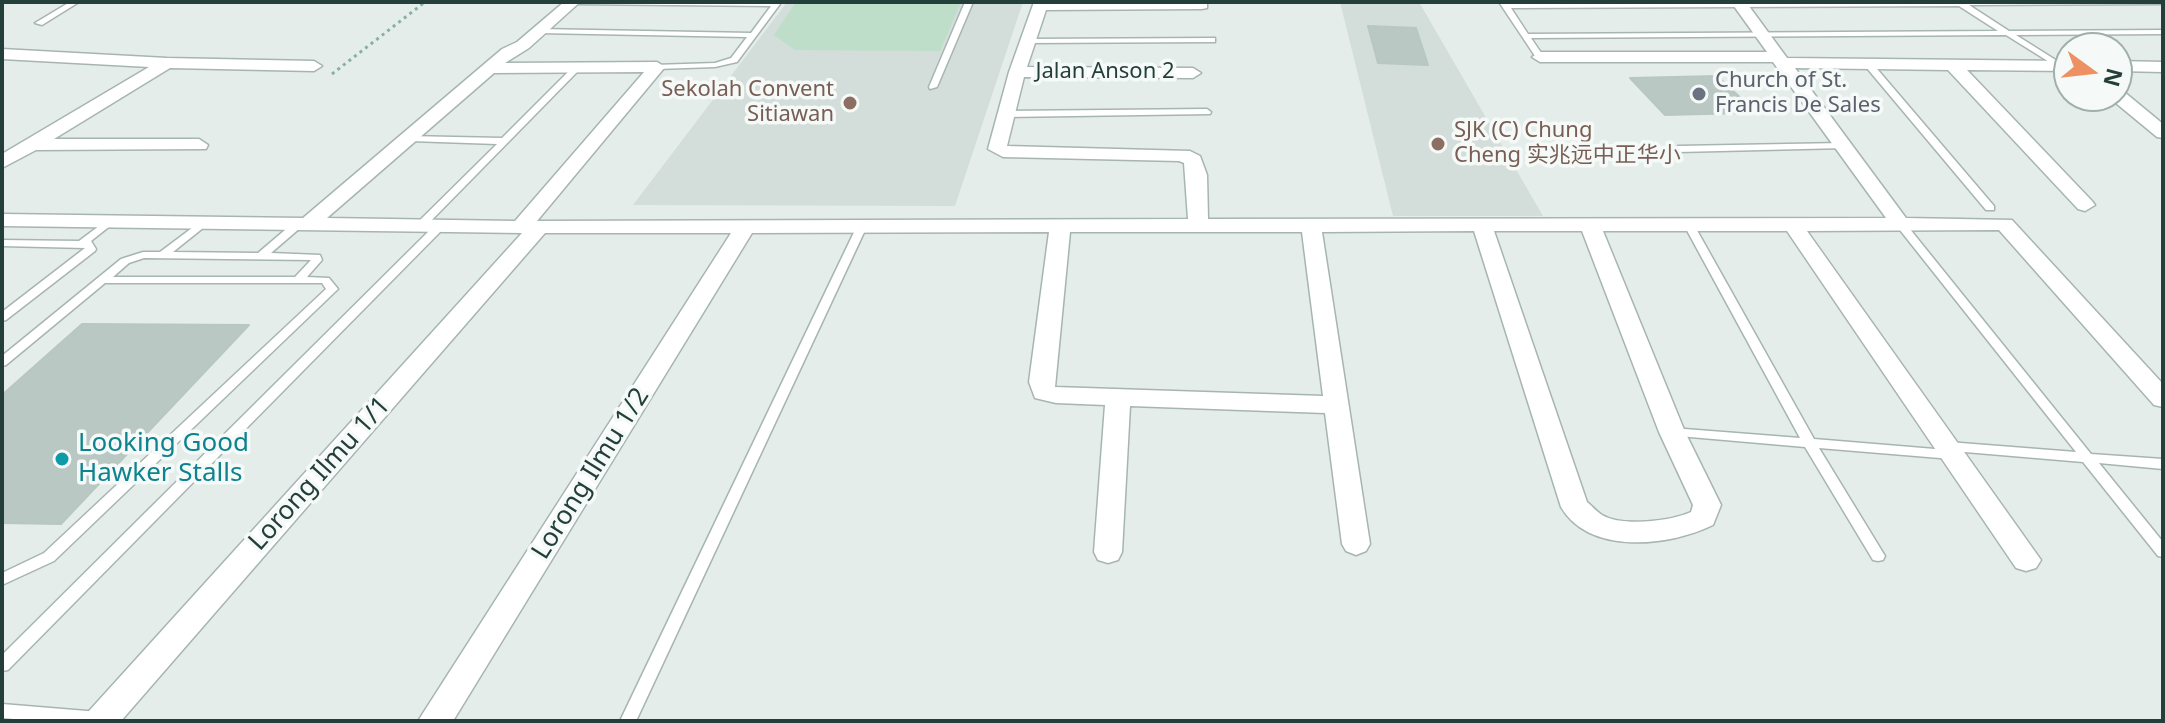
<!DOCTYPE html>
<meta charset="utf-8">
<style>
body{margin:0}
#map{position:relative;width:2165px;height:723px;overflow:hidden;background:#e5edea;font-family:"Noto Sans",sans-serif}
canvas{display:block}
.frame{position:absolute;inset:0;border:4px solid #243f3a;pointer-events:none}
.north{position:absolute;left:2053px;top:32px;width:80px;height:80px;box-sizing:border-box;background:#f5faf8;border:2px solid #a1afac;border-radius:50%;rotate:105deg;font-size:22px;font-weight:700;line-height:32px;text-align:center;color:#243f3a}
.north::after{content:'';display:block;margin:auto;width:28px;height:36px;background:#ee9162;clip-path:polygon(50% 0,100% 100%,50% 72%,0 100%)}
</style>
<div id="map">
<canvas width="2165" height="723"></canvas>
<div class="frame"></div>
<div class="north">N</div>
</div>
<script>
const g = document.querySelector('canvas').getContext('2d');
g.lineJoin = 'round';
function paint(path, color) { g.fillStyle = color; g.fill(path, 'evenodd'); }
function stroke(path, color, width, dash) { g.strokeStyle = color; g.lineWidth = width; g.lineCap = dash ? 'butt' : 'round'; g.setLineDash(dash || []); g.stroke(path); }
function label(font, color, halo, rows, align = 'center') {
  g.font = font + ' "Noto Sans","Noto Sans SC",sans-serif'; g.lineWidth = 7; g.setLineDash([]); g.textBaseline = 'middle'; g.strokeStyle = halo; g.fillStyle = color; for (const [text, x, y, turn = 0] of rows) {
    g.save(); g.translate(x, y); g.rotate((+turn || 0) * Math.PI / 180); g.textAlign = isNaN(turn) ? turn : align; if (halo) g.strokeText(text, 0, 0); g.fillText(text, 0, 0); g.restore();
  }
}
paint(new Path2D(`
 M787,2H1023L955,206L633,205Z
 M1340,2H1419L1543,216H1393Z`), '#d3ddd9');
paint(new Path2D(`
 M796,2H961L940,51L795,50L774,35Z`), '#bedeca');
const building = new Path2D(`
 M1368,26L1416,28L1428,65L1378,63Z
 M1717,76L1744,101H1731L1744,113L1665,115L1630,78Z
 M82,324L249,325L61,524L2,523V395Z`);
paint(building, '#bac8c4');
stroke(building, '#b7c7c2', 2);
const service = new Path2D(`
 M70,2H79L42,25L35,23Z
 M569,2H777L780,4L737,62L715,67L657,69L653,67L654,65L715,63L731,58L747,37L539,33L535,31L539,29L751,33L771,6L573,4Z
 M965,2H973L937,87L930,89L929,87Z
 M1499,2L1508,4L2163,2V4L1969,5L2009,31L2163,30V34L2016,35L2062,64L2063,66L2059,68L2006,35L1531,38L1544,57L1540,59H1537ZM1959,6L1998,31L1528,34L1511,8Z
 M1215,38V42H1212L1028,43L1024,41L1028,39Z
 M1866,63H1872L1994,206V210H1986L1866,67Z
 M574,66L581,68L423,229H415L414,227L415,225L497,144L410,141L407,140V136L502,138Z
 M1207,109L1211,112L1210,114L1005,117L1001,114L1005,111Z
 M1842,143L1847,146L1845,148L1678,152L1673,149L1678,146Z
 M111,217L115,218V222L91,241L96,249L95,251L6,320L2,321V312L85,248L2,246V240L79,241Z
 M204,219L209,222L208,224L173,252L258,253L292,224L296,223L301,226L300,228L271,253L320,255L322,260L307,277L329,278L338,289L54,561L2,585V573L44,553L326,289L322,283H105L6,365L2,366V356L121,259L143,252H160ZM144,258L311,260L295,277H113L129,263Z
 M1689,222L1694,225L1814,439L1947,450L1941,446L1943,443L1948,442L2076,452L1896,225L1897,223H1905L2091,454L2163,459V469L2099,463L2163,542V557L2158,556L2083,462L1953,451L1959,455L1957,458L1952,459L1819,448L1885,556L1883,560L1878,561L1873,560L1805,447L1667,435L1666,432L1672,428L1800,438L1684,225Z
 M862,223L867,226L636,721H620L857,226Z
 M439,224L444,227L443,229L8,670L2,671V655L435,225Z
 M2,704L99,712L105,714L107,719L106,721H38L2,718Z`);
const minor = new Path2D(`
 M564,2H580L529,48L505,63L657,62L665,67L537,221L1188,219L1184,163L1179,161L1003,157L988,149L1009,72L1034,2H1207V8L1202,9L1046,10L1027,67L1193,68L1201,73L1193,78L1024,77L1007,146L1190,151L1200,156L1207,175L1208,219L1886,218L1773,62H1540L1532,57L1540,52H1767L1731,2H1746L1787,58L2069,61V71L1967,70L2092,201L2095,205L2085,211L2078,209L1948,70L1795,68L1906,218L2012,220L2163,384V407L2154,405L1999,230L1807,231L2041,560L2036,568L2026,571L2016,568L1787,231H1603L1685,432L1721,505L1713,525C1670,546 1590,556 1561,507L1474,231L1322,232L1370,544L1366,551L1356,555L1346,551L1342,544L1325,413L1130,406L1122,552L1118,560L1108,563L1098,560L1094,552L1105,405L1056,403L1035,398L1029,382L1049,232L752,233L453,721H418L731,233H545L121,721H84L89,711L522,233L2,226V214L303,218L502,49L517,42ZM644,72L515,221L327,218L494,73ZM1494,231H1582L1659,432L1693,505L1691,512C1671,521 1622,527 1602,515C1597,512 1592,506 1587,502ZM1070,232H1302L1323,396L1055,387Z
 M2,49L167,58L314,61L322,66L314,71L170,68L54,139H199L208,145L206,149L36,150L2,168V154L149,67L2,59Z
 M2117,61L2163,62V72L2117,71Z
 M2117,90L2123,91L2163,124V138L2157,137L2111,99L2109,96H2117Z`);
stroke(service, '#a7b5b2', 3);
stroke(minor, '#a7b5b2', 3);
stroke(new Path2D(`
 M332,74L425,2`), '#86b0a7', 3, [3, 4]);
paint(service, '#fff');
paint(minor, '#fff');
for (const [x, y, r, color] of [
 [1699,94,8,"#6b7280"],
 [850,103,8,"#8d6e63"],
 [1438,144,8,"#8d6e63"],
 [62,459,8,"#0f9aa8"]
]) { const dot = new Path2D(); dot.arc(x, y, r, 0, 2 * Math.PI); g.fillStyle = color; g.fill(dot); stroke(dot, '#f5faf8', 3); }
label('22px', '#243f3a', '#f5faf8', [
 ["Jalan Anson 2",1105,72]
]);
label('22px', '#5b616d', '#f5faf8', [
 ["Church of St.",1715,81],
 ["Francis De Sales",1715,106]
], 'left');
label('22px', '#785e54', '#f5faf8', [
 ["Sekolah Convent",834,90],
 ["Sitiawan",834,115],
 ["SJK (C) Chung",1454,131,"left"],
 ["Cheng 实兆远中正华小",1454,156,"left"]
], 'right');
label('26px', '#0d838f', '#f5faf8', [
 ["Looking Good",78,444],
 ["Hawker Stalls",78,474]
], 'left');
label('26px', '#243f3a', '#f5faf8', [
 ["Lorong Ilmu 1/1",320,474,-48],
 ["Lorong Ilmu 1/2",591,474,-58]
]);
</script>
